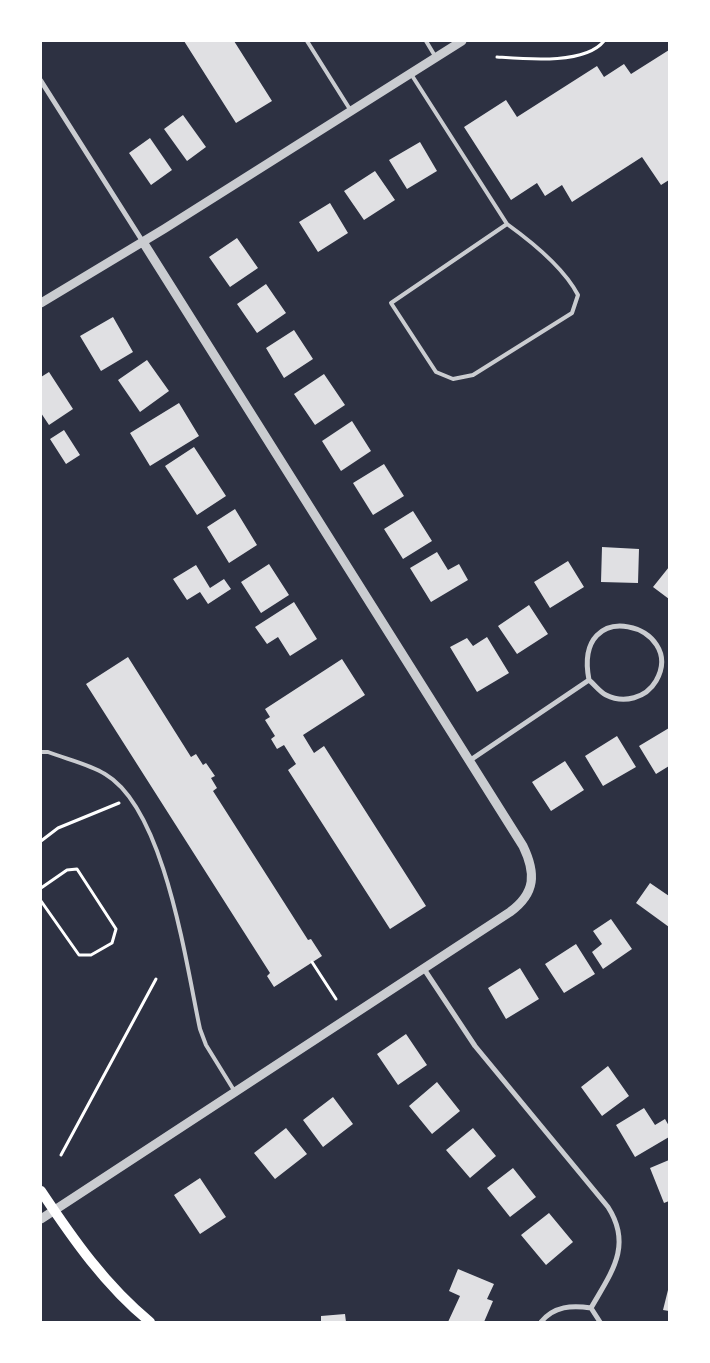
<!DOCTYPE html>
<style>
body{margin:0}
#map{position:relative;width:710px;height:1363px;overflow:hidden;background:#2d3142;font-family:Merriweather,serif}
canvas{display:block}
.frame{position:absolute;inset:0;border:42px solid #fff;pointer-events:none}
</style>
<div id="map">
<canvas width="710" height="1363"></canvas>
<div class="frame"></div>
</div>
<script>
const g = document.querySelector('canvas').getContext('2d');
g.lineJoin = 'round';
function paint(path, color) { g.fillStyle = color; g.fill(path, 'evenodd'); }
function stroke(path, color, width, dash) { g.strokeStyle = color; g.lineWidth = width; g.lineCap = dash ? 'butt' : 'round'; g.setLineDash(dash || []); g.stroke(path); }
paint(new Path2D(`
 M184,41H234L272,101L236,123Z
 M669,50V180L661,185L642,157L572,202L562,185L545,196L537,183L511,200L464,127L506,100L517,117L597,66L604,77L624,64L631,74Z
 M183,115L206,147L187,161L164,129Z
 M150,138L172,170L151,185L129,153Z
 M420,142L437,171L407,189L389,160Z
 M375,171L395,200L364,220L344,191Z
 M330,203L348,233L318,252L299,222Z
 M237,238L258,268L230,287L209,257Z
 M266,284L286,313L257,333L237,304Z
 M113,317L133,352L101,371L80,336Z
 M294,330L313,359L284,378L266,348Z
 M147,360L169,391L140,412L118,380Z
 M49,372L73,409L49,425L41,413V377Z
 M324,374L345,405L315,425L294,394Z
 M179,403L199,436L150,466L130,433Z
 M352,421L371,451L341,471L322,441Z
 M64,430L80,455L66,464L50,439Z
 M194,447L226,496L197,515L165,466Z
 M384,464L404,496L373,515L353,483Z
 M235,509L257,545L229,563L207,527Z
 M413,511L432,541L403,559L384,529Z
 M602,547L639,549L638,583L601,582Z
 M437,552L448,570L459,564L468,580L431,602L410,568Z
 M568,561L584,587L550,608L534,582Z
 M269,564L289,595L261,613L241,582Z
 M196,565L210,588L224,579L231,589L208,604L200,592L187,600L173,579Z
 M669,567V599L653,587Z
 M294,602L317,639L290,656L278,637L267,644L255,627Z
 M529,605L548,634L517,654L498,626Z
 M487,637L509,673L477,692L450,647L467,638L473,646Z
 M128,657L191,757L196,754L203,765L206,763L215,776L211,778L217,788L213,791L308,940L311,939L322,956L274,987L267,976L270,973L86,684Z
 M342,659L365,695L303,735L314,753L324,746L426,906L390,929L288,770L296,764L284,745L277,749L271,739L275,736L265,720L270,717L265,709Z
 M669,728V766L656,774L639,746Z
 M617,736L636,767L603,786L585,756Z
 M565,761L584,790L551,811L532,782Z
 M650,883L669,896V927L636,903Z
 M611,919L632,949L603,969L592,952L602,944L593,931Z
 M576,944L595,974L564,993L545,964Z
 M520,968L539,999L506,1019L488,988Z
 M406,1034L427,1065L398,1085L377,1054Z
 M608,1066L629,1096L602,1116L581,1087Z
 M437,1082L460,1111L432,1134L409,1106Z
 M333,1097L353,1124L323,1147L303,1120Z
 M644,1108L655,1125L665,1119L669,1126V1137L635,1157L616,1125Z
 M286,1128L307,1154L275,1179L254,1153Z
 M473,1128L496,1156L470,1178L446,1150Z
 M669,1160V1201L664,1203L650,1168Z
 M513,1168L536,1197L510,1217L487,1188Z
 M200,1178L226,1217L200,1234L174,1195Z
 M549,1213L573,1242L546,1265L521,1235Z
 M458,1269L494,1284L487,1299L493,1301L484,1322H448L460,1296L449,1291Z
 M668,1290H669V1311L663,1310Z
 M345,1314L346,1322H321V1316Z`), '#e0e0e3');
stroke(new Path2D(`
 M497,57C525,59 585,65 604,41
 M41,841L58,828L119,803
 M41,888L67,870L77,869L116,929L112,943L91,955H79L41,901
 M312,962L336,999
 M61,1155L156,979`), '#fff', 3);
stroke(new Path2D(`
 M307,41L351,111
 M426,41L435,56
 M411,74L507,224C532,242 564,268 578,295L572,313L473,375L453,379L436,372L391,303L507,224
 M41,752H48C66,759 89,764 105,774C165,809 186,964 200,1029L206,1045L235,1092`), '#caccd0', 4);
stroke(new Path2D(`
 M41,81L143,242
 M469,761L589,680C572,593 688,625 656,681C646,698 624,704 606,695C600,692 595,685 589,680
 M424,969L475,1046L608,1207C633,1246 611,1273 591,1308
 M541,1322C554,1306 572,1305 591,1308L600,1322`), '#caccd0', 5);
stroke(new Path2D(`
 M41,303L164,229L462,41
 M41,1219L510,912C536,893 536,873 523,846L143,242`), '#caccd0', 9);
stroke(new Path2D(`
 M41,1191C73,1239 105,1285 150,1322`), '#fff', 10);
</script>
